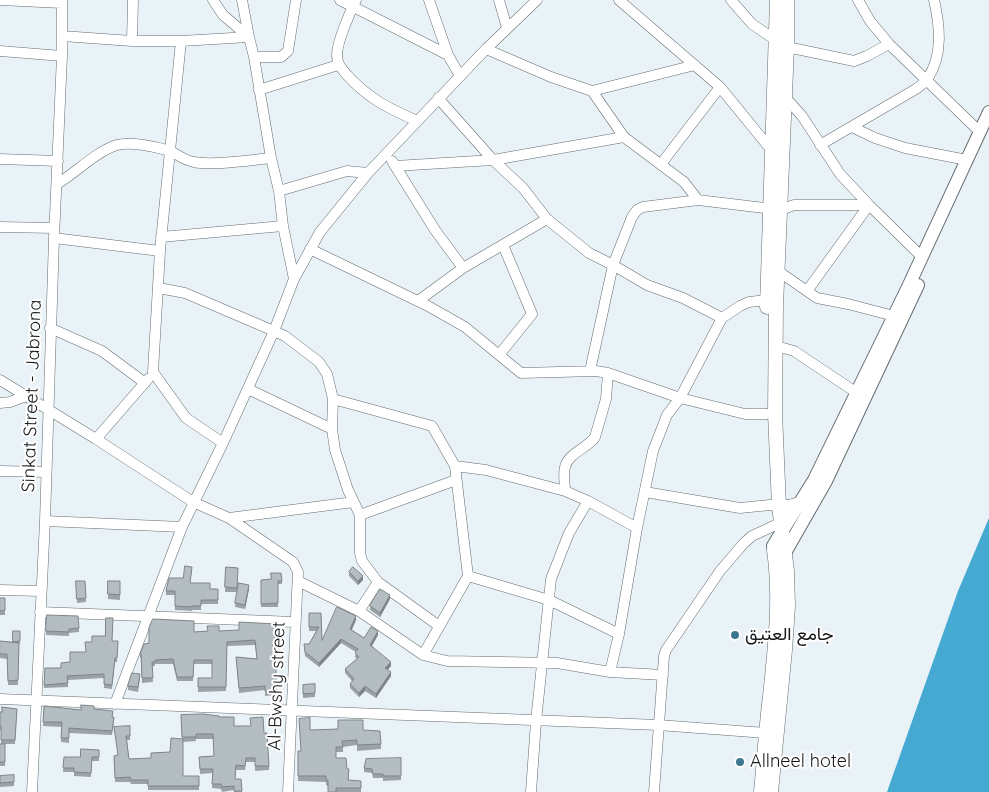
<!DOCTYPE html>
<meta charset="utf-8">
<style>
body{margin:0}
canvas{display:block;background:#e9f3f7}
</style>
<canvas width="989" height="792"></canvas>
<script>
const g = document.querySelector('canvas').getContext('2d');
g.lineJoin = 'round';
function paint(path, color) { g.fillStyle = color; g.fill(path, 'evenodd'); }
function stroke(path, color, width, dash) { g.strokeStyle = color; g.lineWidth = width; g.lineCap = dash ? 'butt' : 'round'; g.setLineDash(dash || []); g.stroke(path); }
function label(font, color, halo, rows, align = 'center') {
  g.font = font + ' Quicksand,Vazirmatn,sans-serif'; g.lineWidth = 4; g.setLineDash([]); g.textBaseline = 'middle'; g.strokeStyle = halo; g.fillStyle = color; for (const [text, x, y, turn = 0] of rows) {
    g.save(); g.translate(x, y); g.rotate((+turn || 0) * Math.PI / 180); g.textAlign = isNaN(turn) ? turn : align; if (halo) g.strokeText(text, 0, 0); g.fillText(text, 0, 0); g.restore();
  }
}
paint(new Path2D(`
 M989,518V792H887L958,591Z`), '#45a9d1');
const minor = new Path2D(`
 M0,0L62,3
 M213,0L223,15L249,37
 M242,0L249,37L254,57L271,158L279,191L283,226L294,279
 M340,0L448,55L460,76
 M356,0C350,12 337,42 337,55C337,64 341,68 347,75C369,99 388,108 417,121
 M429,0L448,55
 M499,0L507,28
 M619,0L720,87L773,152
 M731,0L752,24L777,41
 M858,0L870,21L889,44L980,132
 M62,36L132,41H181L249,37
 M132,41L133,0
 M181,41L160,251L153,372L186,418L223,443
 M787,47L854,61L867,56L889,44
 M486,49L551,77L592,91L695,65
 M0,51L62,56
 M254,57H281L288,51L296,0
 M259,90L338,65
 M592,91L624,137L684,182L698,200
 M785,97L802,116L840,174L869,205L922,257
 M438,98L493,160L523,188L547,219L589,253L613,265L647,285L683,298L722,318
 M852,127L875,138L905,148L967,160
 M820,145L916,89C920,86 925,83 928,78C943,55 940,26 934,0
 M0,159L58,161
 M392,161L435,230L463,268
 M661,164L720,87
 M395,166L493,160L624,137
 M57,184C77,172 95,152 117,145C130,141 157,147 170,151C178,155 186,161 194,162C213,166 250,160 271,158
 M279,191L347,171L368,173
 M0,227L54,228
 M161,237L283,226
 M54,238L160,251
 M310,249L428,306L465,327L521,373L596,371L608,373L680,398L745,414H767
 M778,271L817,298L848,304L894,316
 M159,288L185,293L274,331L285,336L319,362L327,374L333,399L332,429L335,450L348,490L360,515V553L362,561L378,582L359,611L423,655L447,661L557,663L610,672L663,675
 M807,291L869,205
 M418,301L463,268L547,219
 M50,328L102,351L145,383
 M776,346L794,351L857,393
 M499,355L532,314L503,245
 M590,371L613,265L632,217L637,210L643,207L698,200L781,210L794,205H869
 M0,380L96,439L193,502L229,518L293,562L298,572L288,792
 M248,389L332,429
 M333,399L432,426L455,466L468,576L423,655
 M0,403L10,402L26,396
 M96,439L148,379
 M455,466L486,470L565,491L588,501L637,528
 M0,471L45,472
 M565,491C565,483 563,474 565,467C568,453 588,448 595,437L606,399L608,373
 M645,492L740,508L770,505L779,506
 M360,515L456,480
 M229,518L354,502
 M45,521L182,527
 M468,576L549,600L619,634
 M298,581L359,611
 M378,582L439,626
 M0,590L41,591
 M40,612L295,622
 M610,672L619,634L637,528L653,451L667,415L680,398L722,318L740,306L749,302L767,300
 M0,699L658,725L766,733
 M115,704L182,527L223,443L274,331L294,279L320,232L368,173L486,49L537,0
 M32,792L45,521L54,238L62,56V0
 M531,792L536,721L551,579L569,533L588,501
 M654,792L664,656L666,650L720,571L744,543L752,536L780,523`);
const tertiary = new Path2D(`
 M773,546L814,480L908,287L989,112
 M782,558L826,481L918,285`);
const secondary = new Path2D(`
 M767,307L777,0
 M779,506L789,507L800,504
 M761,792C764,760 766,728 770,696C775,648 781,599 774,550
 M771,792L785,650L788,606L787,571L779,506L775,413L776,306L787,47V0`);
stroke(minor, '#646c70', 11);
stroke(tertiary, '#646c70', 14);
stroke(secondary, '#646c70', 15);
stroke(minor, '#fff', 10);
stroke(tertiary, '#fff', 12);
stroke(secondary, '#fff', 14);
paint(new Path2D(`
 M226,567L238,568L237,592L249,589L245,609L235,607L237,592H225Z
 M192,571L190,583L210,589H218V604H201V610H192V611L175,610V595H166V591Z
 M349,572L363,580L358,585L349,576Z
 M281,573L282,584H278V607H261V580L271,579Z
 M76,581H85L86,602L77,603Z
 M108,581H120V600L108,599Z
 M0,598H5V615H0Z
 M390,599L380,617L370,610V606Z
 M309,613H321L322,640L356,620L352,630L364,638L378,635L372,646L391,666L388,670L391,676L376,698L365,691L359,697L350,688V684L352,681L345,673V669L357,659L355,657L356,652L341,643L319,667L305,656L304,644H309L316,631H309Z
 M47,615L79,628V632L69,633V636L46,635Z
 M13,631H20V644H19L18,685H8L7,659L0,658V641L13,642Z
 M219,631L277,633V638H275V648H274L276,662V695L265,696V690L239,693L236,657L257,659L255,645L227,646L226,691L198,692V678H212V664H194L193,681H177L173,664H155V666H152L153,682L142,683L141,658H140V654L149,643L194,632Z
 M113,641H118L117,662H115L112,689L104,688V678L68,680V687L44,688L45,668H61L86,652Z
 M140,678L138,692L128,690V686Z
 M315,684V697L303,698V685Z
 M44,706L81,710L94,709L113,717L114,722L112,735L69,733V743L61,742L62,727L43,726Z
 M17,709L15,744H5V766H0V744H1V730H0V712Z
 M181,715L219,717L234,726L264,733L269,766V770L255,771V762H246L245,770H236L235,779H241L242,792H234V790L222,792L221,789L212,788L213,773L200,774L199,757L214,756L213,739H196V741L183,742V776H199V790H148V784H131L130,782H115L114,756L118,755L114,727L130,726V740H127L129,759L151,758L170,752L182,739Z
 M310,730H363L381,744V749L357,751V745L343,747V752H336V758L347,769L349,780L361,781V792H328V786L326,785V782L298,781V751H301Z
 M99,750V761H92L91,777L74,776V772H63L64,757H80Z
 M401,758V780L383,781V778H373L372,773L364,772V768Z
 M14,775V786L0,787V776Z`), '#9ba3a7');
paint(new Path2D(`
 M363,576V580L358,585V581Z
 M249,585V589L245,609V605Z
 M390,595V599L380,617V613Z
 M356,616V620L350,633V629Z
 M378,631V635L370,649V645Z
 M341,639V643L319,667V663Z
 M391,662V666L385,672V668Z
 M391,672V676L376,698V694Z
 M365,686V691L359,697V693Z`), '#7e8588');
const building = new Path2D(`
 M185,566L192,567L190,583H210V589H218V600H201V606H192V607L175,606V591H166L169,578H183Z
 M226,567L238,568L237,588L225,587Z
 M353,567L363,576L358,581L349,572Z
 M271,573H281L282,581H278V603L261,604V580L271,579Z
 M76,581H85L86,598L77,599Z
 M108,581H120V595L108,594Z
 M239,583L249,585L245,605L235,603Z
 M380,589L390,595L380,613L370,606Z
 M0,598H5V610L0,611Z
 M337,607L356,616L350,629L364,638L371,627L378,631L370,645L391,662L385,668L391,672L376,694L365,686L359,693L350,684L354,679L345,669L359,657L355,653L358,649L341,639L319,663L305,652L304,644H309L319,627H309V613H321L322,640Z
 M47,615L78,616L79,628L69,629V632L46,631Z
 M106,618H113L112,641H118L117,658H115L112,685L104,684V674L67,676L68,683L44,685L45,668H61V663L70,662V652H86L85,642H92V636H105Z
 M153,619L194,621V632L208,631L207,626H219V631L239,630V622L276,624L277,633L275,634V644H273L276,662V691H265V686L239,688L236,657L257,659L255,640L227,642L226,687H198V678H212V660H194L193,677H177L173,659L155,660V662H152L153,678H142L141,654H140L144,644L149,643V628Z
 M13,631H20V641L13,642Z
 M0,641L19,643L18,680L8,681L7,654H0Z
 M132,673L140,674L138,687L128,686Z
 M315,684V693L303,694V685Z
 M81,705L94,706V709L113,711L112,717H114L112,731L69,728V738H61L62,722H43L44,706L81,710Z
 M2,707L17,709L15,740H1V726H0V712H2Z
 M203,714L219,716V717H234V726H251L250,718L263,717L264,733H267L269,766H255V758H246L245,766L236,765L235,779H241L242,791H234V786L222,787L221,784H212L213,769H200L199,757L214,756L213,734H196V737H182L181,715Z
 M310,718V730L338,729V720H363V730L380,731L381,744L357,745V740L342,741L343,747H336V758H346L347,769H349L348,780L361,781V788H336V792H328V780H326V776H298V751H301L299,719Z
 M130,726V736H126L129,759L151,758V753L170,752L171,738L183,739V776H199V786H148V780H131L130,777L115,778L114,756L118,755L114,727Z
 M0,744H5V762H0Z
 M81,749L99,750V757H92L91,773L74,772V768H63L64,757H80Z
 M401,758V776H383V774H373L372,769L364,768L366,759Z
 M14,775V782L0,783V776Z`);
paint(building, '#b4bec2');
stroke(building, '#7e8588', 1);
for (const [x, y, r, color] of [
 [735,635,5,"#3c768f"],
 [740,762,5,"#3c768f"]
]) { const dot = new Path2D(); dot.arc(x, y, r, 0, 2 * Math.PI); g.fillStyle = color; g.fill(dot); stroke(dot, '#fefefe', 2); }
label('18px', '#141719', '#fefefe', [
 ["Sinkat Street - Jabrona",32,396,-88],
 ["Al-Bwshy street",277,686,-88]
]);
label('18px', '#141719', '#fefefe', [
 ["جامع العتيق",745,635],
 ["Allneel hotel",750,762]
], 'left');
</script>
